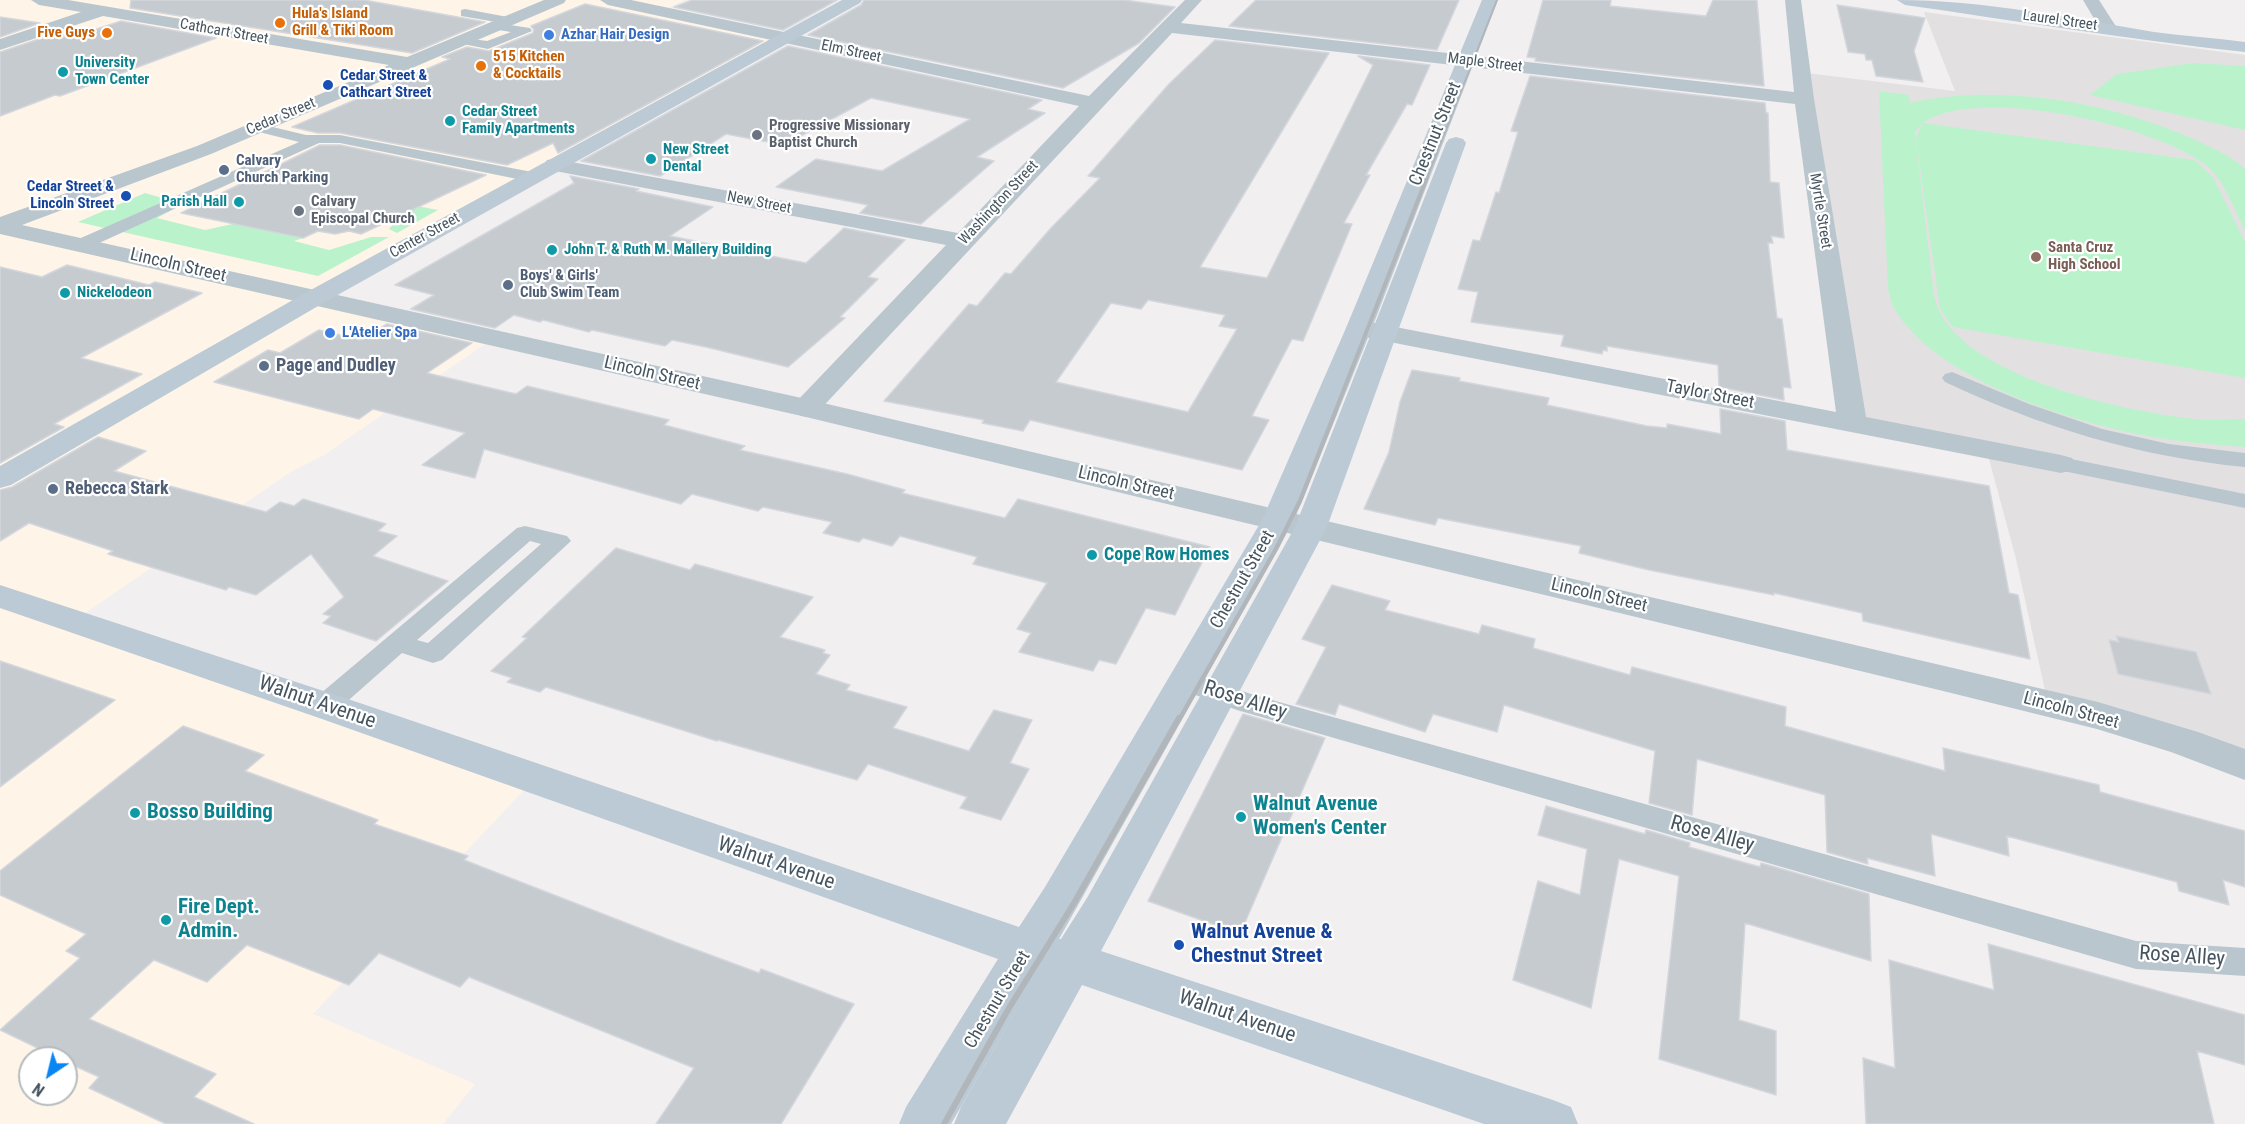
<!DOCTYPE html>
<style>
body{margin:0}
#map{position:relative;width:2245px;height:1124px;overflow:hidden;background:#f2eff0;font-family:"Roboto Condensed",sans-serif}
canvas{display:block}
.north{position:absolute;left:18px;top:1046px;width:60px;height:60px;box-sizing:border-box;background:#fff;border:2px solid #b5bbbf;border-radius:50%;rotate:215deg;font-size:16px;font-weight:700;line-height:24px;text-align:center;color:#46555f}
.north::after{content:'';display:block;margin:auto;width:21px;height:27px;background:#0986f3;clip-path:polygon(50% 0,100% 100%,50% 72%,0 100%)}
</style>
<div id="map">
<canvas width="2245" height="1124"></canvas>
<div class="north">N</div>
</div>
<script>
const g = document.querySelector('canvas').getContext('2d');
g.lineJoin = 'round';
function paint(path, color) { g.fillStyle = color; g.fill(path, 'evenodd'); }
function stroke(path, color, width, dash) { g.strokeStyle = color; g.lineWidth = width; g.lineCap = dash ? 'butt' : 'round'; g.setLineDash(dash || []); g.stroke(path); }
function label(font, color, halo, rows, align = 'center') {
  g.font = font + ' "Roboto Condensed",sans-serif'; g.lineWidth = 4.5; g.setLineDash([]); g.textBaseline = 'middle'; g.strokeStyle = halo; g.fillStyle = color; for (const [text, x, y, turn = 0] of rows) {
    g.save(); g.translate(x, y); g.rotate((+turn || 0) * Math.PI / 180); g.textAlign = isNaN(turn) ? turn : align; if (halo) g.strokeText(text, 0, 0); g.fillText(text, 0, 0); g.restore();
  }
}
paint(new Path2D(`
 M0,0H685L663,10L783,38L317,296L495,337L324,455L289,473L81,616L540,773L313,1014L475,1084L443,1124H0ZM30,1058H66V1094H30Z`), '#fef5e8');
paint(new Path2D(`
 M1924,12L2245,55V759L2048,704L2016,559L1986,448L1853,422L1798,72L1955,91Z`), '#e3e0e2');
paint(new Path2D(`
 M2193,63L2245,66V130L2090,95L2117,74Z
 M1879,91L1909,95L1910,103C2001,82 2118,103 2202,143C2217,150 2233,158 2245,169V230C2234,210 2226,183 2208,167C2161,126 1976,84 1923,123L2194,160L2213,177L2245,242V378L1953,327L1940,309L1916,139L1922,124L1915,132L1934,295C1948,375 2127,412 2195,419C2211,421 2228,419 2245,419V447C2203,444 2160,440 2119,430C2048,413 1935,375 1895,310C1891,304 1890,295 1888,289Z
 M145,193L183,204L157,218L205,230L237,223L303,238L294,241L329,250L371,237H389L318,276L78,222Z
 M381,199L438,210L397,233L389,229L396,221V218Z`), '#baf3cb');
const building = new Path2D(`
 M131,0H364L485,22L412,53L130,8Z
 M692,0H837L783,30L674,7Z
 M864,0H1124L1175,7L1139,43L1063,88L808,35L861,5Z
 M1256,0H1459L1437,50L1229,26Z
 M1543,0H1611L1610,6L1706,16L1713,0H1757L1764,86L1535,61L1536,58L1527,57Z
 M585,4L763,41L558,153L553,143L507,165L340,133H318L292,127L450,59L442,57L467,47L489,51L533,33L534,30L531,26Z
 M1837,5L1925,18L1914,51L1923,82L1876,76L1872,60H1866L1865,54L1848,52Z
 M0,17L40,23L0,37Z
 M121,21L216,38L60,96L55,95L0,116V52L72,28L91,31Z
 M1215,40L1329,53L1200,267L1267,278L1373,65L1358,56L1430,65L1412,105L1407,104L1366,175H1370L1344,223L1352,224L1303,341L1292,339L1252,416L1269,420L1242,470L1030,420L1023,431L982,423L984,420L884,401L969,304L977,306L1005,273L1011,274L1051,228L1100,178L1088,176L1169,84ZM1148,300L1225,315L1219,326L1237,329L1188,412L1056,382L1111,303L1141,309Z
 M788,46L1042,100L1028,109L1045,113L977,157L994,161L921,224L860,213L868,205L776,187L816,159L882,171L970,119L871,98L784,145L726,134L660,176L581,161Z
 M1530,76L1765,103L1766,113H1768L1770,182L1779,183L1784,238L1771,236L1773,243H1768L1777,318L1782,319L1791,388L1783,387L1784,400L1719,387L1718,365L1607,346V351L1603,350L1602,354L1561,346L1564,335L1471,322L1478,292L1458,289L1473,240L1480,241L1496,192L1499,193L1518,132L1511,131Z
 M320,145H340L486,175L361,234L349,231L335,234L318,231L303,238L181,213Z
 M570,176L639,189L636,191L713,207L670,236L806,263L844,228L905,240L868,277L878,279L840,317L845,318L788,367L706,347L672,340L665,346L592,330L589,332L543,320L540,322L514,315L495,328L411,309L434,295L395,285L574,183Z
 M67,265L149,285L155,282L202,293L81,358L142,374L54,424L64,427L0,463V267L42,277Z
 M387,324L472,343L427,373L516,394L527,386L669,420L664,425L745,446L740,450L847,474L905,490L902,493L1005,518L1018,499L1210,547L1175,615L1146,608L1116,664L1099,660L1093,671L1019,652L1031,633L1017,629L1047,583L973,564L977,557L900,536L892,546L863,538L859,542L823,533L832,522L763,507L758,511L692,494L681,504L484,449L475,478L422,465L465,433L373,409L359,419L214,382L268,350L280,353L319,330L361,340Z
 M1412,370L1460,378L1459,381L1549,398L1547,405L1647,426L1667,428V424L1721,434L1720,409L1785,421L1787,450L1989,486L2009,593L2018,595L2030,659L1863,621L1862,613L1774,593V595L1649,570L1579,553L1581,546L1438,518L1435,525L1364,509L1389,452L1400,402Z
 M98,437L146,451L114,471L266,512L280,502L294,506L303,499L386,524L378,531L397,536L373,556L448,581L376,641L323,623L331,616L323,614L344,597L311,554L256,595L229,587L226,590L108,554L113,551L29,523L0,541V490L12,487Z
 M616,548L690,570L695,564L813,597L780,637L825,650L823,653L830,655L816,674L850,685L846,690L907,707L893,728L969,751L994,710L1032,720L1010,763L1029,769L1001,820L960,808L967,797L868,764L857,780L718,740L717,741L546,687L540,692L507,682L512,678L491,671L527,638L522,637Z
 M1332,585L1390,601L1385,610L1479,634L1482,625L1535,639L1533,648L1630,675L1632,667L1786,707L1785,726L1945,771L1943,748L2099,785L2100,792L2245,831V887L2223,880L2229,905L2179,891L2177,882L2007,836L2009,856L1931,834L1935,876L1867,858L1868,864L1827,852L1825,795L1697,759L1692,815L1649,803L1655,751L1504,705L1497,732L1433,714L1425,732L1339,704L1335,715L1296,704L1326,647L1302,639Z
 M2116,636L2196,652L2211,694L2118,674L2109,640L2119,642Z
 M0,661L115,700L0,787Z
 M1243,714L1325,738L1240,934L1148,901Z
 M183,726L264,755L245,771L378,820L374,824L468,856L464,860L675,942L759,973L761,969L854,1004L781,1124H656L694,1068L469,977L460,987L379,953L349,985L247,945L207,982L154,960L89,1019L216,1074L194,1097L254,1124H166L89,1088L99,1077L66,1062V1058H58L0,1030L80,958L66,951L86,934L0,895V871Z
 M1546,806L1645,834L1646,830L1690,843L1689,847L1760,867L1761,863L1869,894L1871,961L1745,923L1739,1020L1776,1031V1095L1659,1059L1679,876L1619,859L1591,1008L1513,980L1538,881L1580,895L1587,849L1538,835Z
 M1988,944L2245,1015V1065L2197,1051L2214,1124H1866L1863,1058L1895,1068L1889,960L1994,990Z`);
paint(building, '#c6cbd0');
stroke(building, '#d3d6dc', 1.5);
paint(new Path2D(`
 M465,9L513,18L515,21L510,25L530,28L532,31L488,49L458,43L457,40L458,37L487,41L511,32L492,29L490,26L496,22L461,16V10Z
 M256,123L306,135H340L532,172L540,177L532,182L340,143H319L86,249H74L71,245L74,241L299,142L251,130L249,127Z
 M1952,372L2029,404L2102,429L2169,444L2245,453V467C2139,457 2041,427 1945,382L1942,378L1945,374Z
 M2061,457L2245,494V508L2053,469L2050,464L2053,459Z
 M525,526L567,536L571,541L442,660L433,663L402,653L334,713L324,716L314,713L310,706L314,699L517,528ZM530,541L541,544L428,643L417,640Z
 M1185,672L1254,695L2136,941L2245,948V976L2136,969L1237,710L1176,688L1172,681L1176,674Z`), '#bac6ce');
paint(new Path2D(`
 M600,0H631L1089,96L1185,0H1202L1181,23L1794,92L1785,0H1801L1814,99L1866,417L2061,455L2072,458L2076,464L2072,470L2061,473L1359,336L1350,334L1346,328L1350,322L1359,320L1836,412L1795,104L1172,33L816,414L806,417L796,414L792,408L796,402L946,245L555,171L547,170L544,165L547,160L555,159L958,233L1079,106L608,5Z
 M2083,0H2099L2117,28L2114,32H2102Z`), '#bac6ce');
paint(new Path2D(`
 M31,0H68L407,57L544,0H566L564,3L211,154L22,225L806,399L2098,702L2198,732L2245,749V780L2171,752L2097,729L1939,690L806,417L0,234V217L197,146L389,65L103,16L0,50V39L81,12L39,5Z`), '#bac6ce');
paint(new Path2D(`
 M842,0H862L860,3L325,302L11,485L0,488V466L307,292Z
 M1482,0H1498L1372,328L1294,520L1059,939H1061L1087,898L1295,527L1446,143L1449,139L1456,137L1463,139L1466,143L1327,527L1101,951L1553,1100L1571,1107L1578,1124H1484L1082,985L1006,1124H954L961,1107L1039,971L951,1124H899L906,1107L998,959L322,719L0,608V585L348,699L1019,927L1045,887L1262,520L1346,328Z
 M1897,0C1983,0 2069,18 2154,32C2184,36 2215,38 2245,42V52C2131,40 2018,21 1905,5Z`), '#bccad5');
stroke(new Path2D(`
 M1427,178L1497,0`), '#b1b6bb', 2);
stroke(new Path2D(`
 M1335,412L1427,177`), '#b1b6bb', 4);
stroke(new Path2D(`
 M1179,720L1276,549L1300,501L1336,410`), '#b1b6bb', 4.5);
stroke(new Path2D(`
 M944,1124L1009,1008L1074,903L1179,718`), '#b1b6bb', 6);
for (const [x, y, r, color] of [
 [280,23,6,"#e8710a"],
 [107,33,6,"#e8710a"],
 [549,35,6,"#3f7fe0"],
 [481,66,6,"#e8710a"],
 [63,72,6,"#0f9aa8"],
 [328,85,6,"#1a4fb4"],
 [450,121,6,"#0f9aa8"],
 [757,135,6,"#6b7280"],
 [651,159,6,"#0f9aa8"],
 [224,170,6,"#5c6f8a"],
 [126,196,6,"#1a4fb4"],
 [239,202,6,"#0f9aa8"],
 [299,211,6,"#6b7280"],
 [552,250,6,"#0f9aa8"],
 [2036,257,6,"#8d6e63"],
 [508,285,6,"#5c6f8a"],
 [65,293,6,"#0f9aa8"],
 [330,333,6,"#3f7fe0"],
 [264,366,6,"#5c6f8a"],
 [53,489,6,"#5c6f8a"],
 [1092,555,6,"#0f9aa8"],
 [135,813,6,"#0f9aa8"],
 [1241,817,6,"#0f9aa8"],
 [166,920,6,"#0f9aa8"],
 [1179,945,6,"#1a4fb4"]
]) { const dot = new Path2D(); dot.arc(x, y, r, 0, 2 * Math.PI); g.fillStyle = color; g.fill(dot); stroke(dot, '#fff', 2); }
label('bold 15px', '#c56008', '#fff', [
 ["Hula's Island",292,14],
 ["Grill & Tiki Room",292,31],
 ["Five Guys",95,33,"right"],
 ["515 Kitchen",493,57],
 ["& Cocktails",493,74]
], 'left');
label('15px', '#46555f', '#fff', [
 ["Laurel Street",2060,21,8],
 ["Cathcart Street",224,32,10],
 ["Elm Street",851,52,12],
 ["Maple Street",1485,63,7],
 ["Cedar Street",281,117,-23],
 ["New Street",759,203,11],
 ["Washington Street",999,203,-47],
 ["Myrtle Street",1820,211,81],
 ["Center Street",425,236,-29]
]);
label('bold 15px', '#366cbe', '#fff', [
 ["Azhar Hair Design",561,35],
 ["L'Atelier Spa",342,333]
], 'left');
label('bold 15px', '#0d838f', '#fff', [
 ["University",75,63],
 ["Town Center",75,80],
 ["Cedar Street",462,112],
 ["Family Apartments",462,129],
 ["New Street",663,150],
 ["Dental",663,167],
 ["Parish Hall",227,202,"right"],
 ["John T. & Ruth M. Mallery Building",564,250],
 ["Nickelodeon",77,293]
], 'left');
label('bold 15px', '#164399', '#fff', [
 ["Cedar Street &",340,76],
 ["Cathcart Street",340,93],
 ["Cedar Street &",114,187,"right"],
 ["Lincoln Street",114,204,"right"]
], 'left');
label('bold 15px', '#5b616d', '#fff', [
 ["Progressive Missionary",769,126],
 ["Baptist Church",769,143],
 ["Calvary",311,202],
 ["Episcopal Church",311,219]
], 'left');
label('bold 15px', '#4e5e75', '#fff', [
 ["Calvary",236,161],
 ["Church Parking",236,178],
 ["Boys' & Girls'",520,276],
 ["Club Swim Team",520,293]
], 'left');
label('bold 15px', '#785e54', '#fff', [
 ["Santa Cruz",2048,248],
 ["High School",2048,265]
], 'left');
label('18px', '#46555f', '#fff', [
 ["Chestnut Street",1436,134,-68],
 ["Lincoln Street",178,266,13],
 ["Lincoln Street",652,374,13],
 ["Taylor Street",1710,395,11],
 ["Lincoln Street",1126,484,13],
 ["Chestnut Street",1243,580,-60],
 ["Lincoln Street",1599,596,13],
 ["Lincoln Street",2071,711,15],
 ["Chestnut Street",998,1000,-59]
]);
label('bold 18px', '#4e5e75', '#fff', [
 ["Page and Dudley",276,366],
 ["Rebecca Stark",65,489]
], 'left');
label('bold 18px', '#0d838f', '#fff', [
 ["Cope Row Homes",1104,555]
], 'left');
label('21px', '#46555f', '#fff', [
 ["Rose Alley",1245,701,18],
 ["Walnut Avenue",317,703,19],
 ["Rose Alley",1712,835,16],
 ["Walnut Avenue",776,864,19],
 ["Rose Alley",2182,957,4],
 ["Walnut Avenue",1237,1017,19]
]);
label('bold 21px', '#0d838f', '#fff', [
 ["Walnut Avenue",1253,805],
 ["Women's Center",1253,829],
 ["Bosso Building",147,813],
 ["Fire Dept.",178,908],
 ["Admin.",178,932]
], 'left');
label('bold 21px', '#164399', '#fff', [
 ["Walnut Avenue &",1191,933],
 ["Chestnut Street",1191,957]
], 'left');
</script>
